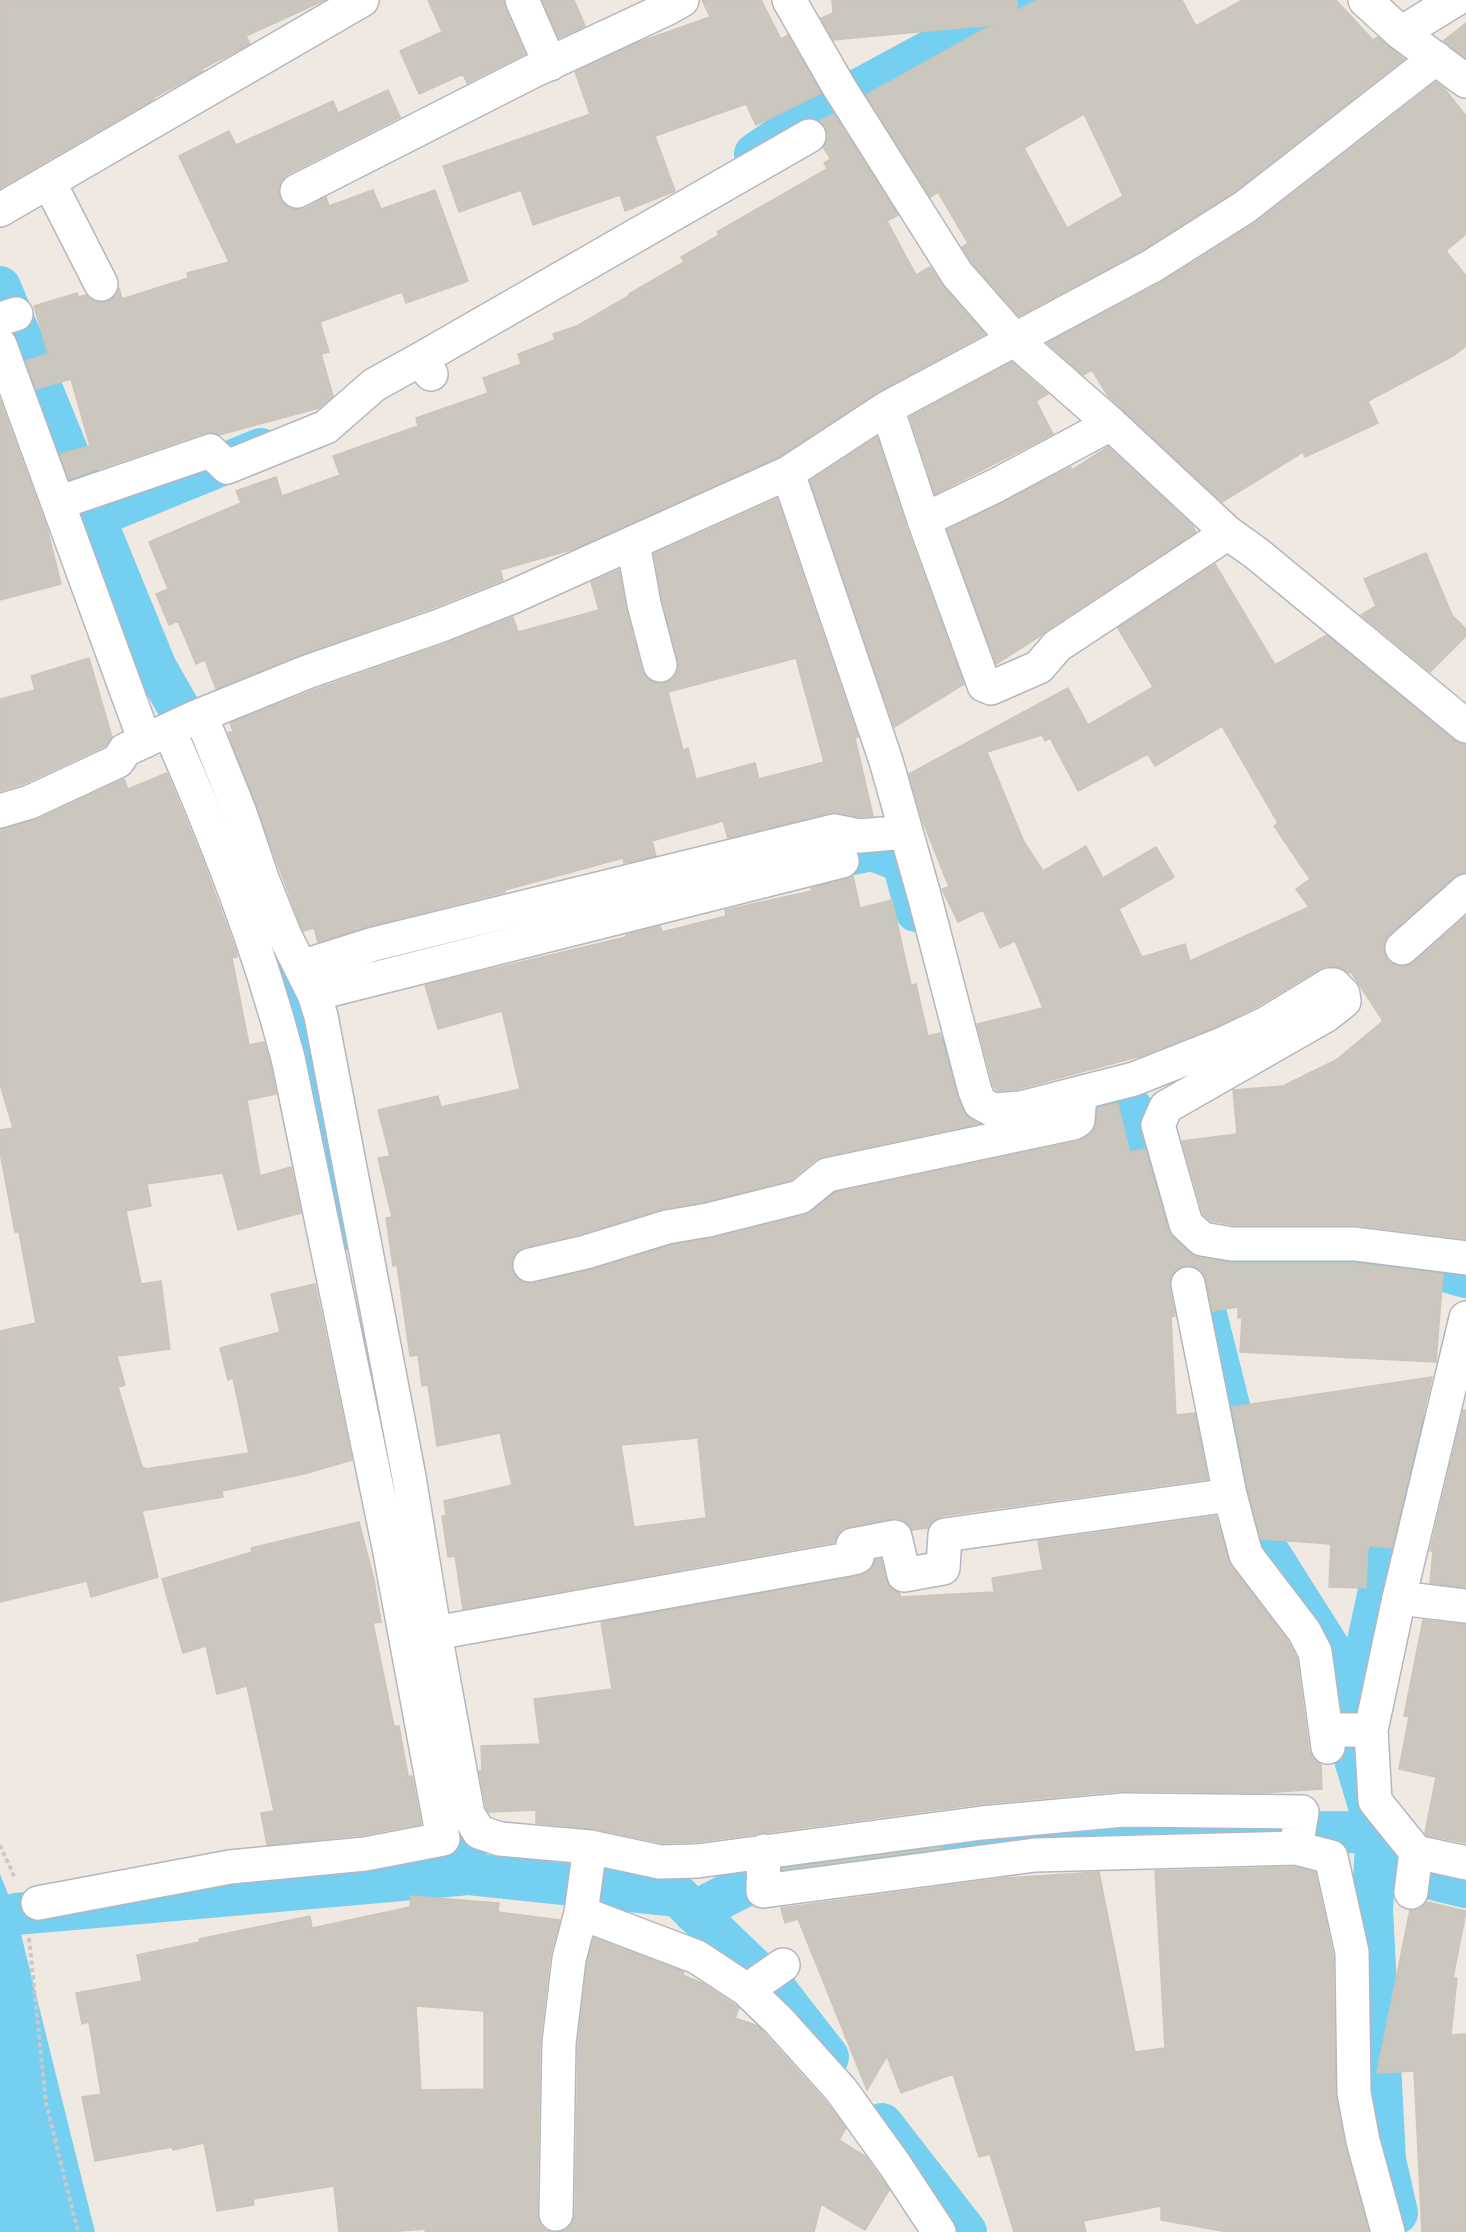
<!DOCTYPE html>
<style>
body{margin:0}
canvas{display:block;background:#efe9e1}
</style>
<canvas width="1466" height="2232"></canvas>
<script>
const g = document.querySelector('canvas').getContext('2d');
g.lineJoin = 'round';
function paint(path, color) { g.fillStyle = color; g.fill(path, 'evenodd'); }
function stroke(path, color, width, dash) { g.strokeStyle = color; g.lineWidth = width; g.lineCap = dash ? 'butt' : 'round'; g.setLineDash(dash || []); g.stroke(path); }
paint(new Path2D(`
 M0,1874L16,1914L95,2232H0Z`), '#75cff0');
stroke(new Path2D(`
 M755,154L810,116L1024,0
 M0,287L156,668L188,724L203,760
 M94,517L261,449
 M801,865L872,850L903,862L916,911
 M274,938L293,983L346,1229
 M953,1056L972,1133L1129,1105L1146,1128L1166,1216L1194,1267L1264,1545L1357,1692L1343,1720L1377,1832L1372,1909L1385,2160L1397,2213
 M1205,1266L1331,1259L1407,1261L1466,1277
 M1357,1692L1382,1577L1424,1435
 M452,1779L469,1874
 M1375,1865L1466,1887
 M694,1912L756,1880L901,1849L1116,1833L1377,1832
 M16,1914L469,1874L678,1896L776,1990L828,2057
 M882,2124L966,2232`), '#75cff0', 42);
const building = new Path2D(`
 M0,0H325L246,36L250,44L202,69L203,71L153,98L154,99L0,188Z
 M428,0H504L505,8L525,54L467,83L463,74L419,94L400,51L442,32Z
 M542,0H574L585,26L559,38Z
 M702,0H761L781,39L788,35L821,93L756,125L746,104L655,136L675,191L625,211L620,195L533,225L521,190L459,212L443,166L590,114L575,72L636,43L710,17Z
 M832,0H1017V11L1037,0H1182L1196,26L1242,0H1336L1373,40L1378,37L1404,59L1234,192L1143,250L1019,316L972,263L962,247L968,243L938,192L930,197L866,95L992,25L833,40L821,18L833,13ZM1084,114L1123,196L1067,228L1024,148Z
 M1466,23V58L1443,41Z
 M1436,82L1444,88L1466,116V234L1446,251L1466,276V346L1453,356L1368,401L1378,423L1305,457L1303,452L1222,502L1108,396L1092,370L1083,375L1047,343L1162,282L1255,223Z
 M388,90L400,117L288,174L281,181L278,189L280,199L286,206L297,210L306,208L326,197L329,206L373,190L381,209L435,190L468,281L406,303L402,292L320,322L329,352L321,354L333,396L319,408L219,435L213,433H204L69,479L60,454L90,446L71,379L36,389L26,361L48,354L34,306L77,293L78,297L86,295L91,300L101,303L110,300L116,295L119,288L122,299L188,278L187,273L229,262L179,156L229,131L236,145L333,101L338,113Z
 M834,114L898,215L887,221L916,275L930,267L943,286L985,334L878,392L779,457L574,549L500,570L503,580L432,608L300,655L216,689L205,660L196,664L178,621L169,625L156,594L168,589L149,542L241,503L236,491L276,477L282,496L340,475L333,456L418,426L416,418L488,393L483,378L521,364L518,354L555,340L553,334L577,326L630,295L629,294L684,262L681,257L719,235L717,232L827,169L824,163L831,159L823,147L828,135L825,127L820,121Z
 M1012,362L1048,394L1036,401L1053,434L935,494L910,417Z
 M0,400L47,528L61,584L0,600Z
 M877,437L906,526L964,684L894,727L810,481Z
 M1108,447L1192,525L1196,532L1047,630L1040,636L996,664L947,530L1071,467L1072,470Z
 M777,499L858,737L855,738L873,816L861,817L830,813L728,838L723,821L652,841L656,856L624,863L623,858L505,890V892L370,926L318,942L314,928L303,931L228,733L233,731L230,723L314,690L445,644L513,617L518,632L599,610L591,582L619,570L626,609L642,670L647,679L655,683H665L673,679L678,670V661L662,600L654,554ZM796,658L824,762L759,779L755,763L696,779L688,748L683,750L668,692Z
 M1426,553L1452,615L1466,629V636L1430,672L1361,615L1376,606L1364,579Z
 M1215,564L1275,665L1327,635L1454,740L1466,744V873L1454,877L1390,934L1384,942V951L1388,960L1396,966H1406L1414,962L1466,916V1239L1355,1225H1234L1211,1221L1203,1214L1182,1141L1237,1134L1233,1090L1283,1086L1336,1060L1383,1021L1351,972L1349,973L1341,968L1329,966L1319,969L1256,1007L1218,1026L1141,1056L1018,1089L997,1091L993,1085L977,1024L1043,1008L1015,941L1000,948L983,910L958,922L942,889L949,887L922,819L909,774L1068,688L1088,725L1153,687L1118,628ZM1222,726L1278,823L1274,826L1310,879L1296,889L1309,907L1190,961L1185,944L1142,957L1119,909L1174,877L1156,847L1103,878L1086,846L1043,871L1024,842L987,752L1042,735L1045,741L1050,738L1078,791L1148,754L1155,766Z
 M89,658L112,737L105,746L23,784L0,791V699L35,690L31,676Z
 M167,773L202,858L236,951L237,957L232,958L249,1045L264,1042L270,1062L276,1094L247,1100L260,1176L291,1167L301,1213L238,1230L223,1173L147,1184L151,1206L126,1211L141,1284L161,1281L170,1349L117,1356L125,1385L118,1387L142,1467H144L145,1469L249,1453L233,1378L228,1380L220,1348L280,1332L271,1294L315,1284L352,1460L304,1474L222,1491L223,1497L142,1511L158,1577L91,1597L87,1581L0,1602V1331L36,1323L19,1232H15L0,1152V1130L13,1128L0,1084V829L38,819L124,779L128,789Z
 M853,876L860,908L892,900L911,985L916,984L928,1036L940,1033L957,1096L963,1110L971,1119L979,1124L823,1157L815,1160L791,1180L704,1202L662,1209L581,1234L526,1247L517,1252L512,1260V1270L517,1278L525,1283H534L590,1270L671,1245L713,1238L805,1215L835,1192L1077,1141L1094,1130L1098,1108L1118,1103L1129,1152L1145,1149L1168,1229L1173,1238L1190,1253L1199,1257L1232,1263H1354L1443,1274L1436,1362L1240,1352L1242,1318H1238V1307L1212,1311L1206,1280L1202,1272L1195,1267L1184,1266L1175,1270L1171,1277L1170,1287L1175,1316L1171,1317L1176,1415L1195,1413L1208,1479L942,1516L934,1520L928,1528L912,1530L908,1524L901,1519H891L849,1527L840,1532L835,1542L463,1609L455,1556L448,1557L442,1516H446L444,1501L512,1485L500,1433L437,1446L428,1385L422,1386L418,1355L410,1356L397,1265L393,1266L386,1218L392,1217L378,1158L390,1156L378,1110L438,1096L441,1107L520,1089L502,1011L438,1029L425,985L626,937V935L660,926L662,932L726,916L725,910L812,891L811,888ZM698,1438L706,1518L634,1527L621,1445Z
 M1432,1377L1392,1548L1368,1546L1366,1588L1329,1587L1331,1544L1261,1539L1248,1491L1232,1407Z
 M1463,1410H1466V1587L1430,1583L1433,1551H1430Z
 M1216,1516L1231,1566L1288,1641L1297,1658L1309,1750L1313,1758L1321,1764L1322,1789L1262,1793L1122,1791L980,1804L696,1842L662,1843L594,1829L536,1823V1810L489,1812L486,1807L479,1771L482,1770L481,1746L540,1744L534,1699L612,1689L601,1622L861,1575L870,1570L875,1560L881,1559L886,1580L891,1588L900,1593V1597L994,1592L992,1578L1043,1570L1038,1541Z
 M359,1522L374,1580L381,1622L373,1623L394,1726H399L408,1776H412L421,1824L362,1835L267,1845L261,1813L274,1811L247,1686L217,1694L206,1646L183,1653L162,1579L252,1552L251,1548Z
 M1423,1620L1466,1624V1843L1426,1835L1425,1833L1436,1777L1399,1769L1409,1717L1404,1716Z
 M942,1847V1848L782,1870V1869Z
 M1294,1867L1315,1872L1333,1954L1336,2096L1345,2146L1369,2232H1228L1161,2220V2206L1083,2221L1086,2232H1014L990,2154L979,2157L953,2074L901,2093L887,2056L867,2090L798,1919L785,1923L781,1908L1004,1878L1099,1872L1135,2052L1165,2048L1155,1871Z
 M411,1896L499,1903L498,1912L560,1920L550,1957L540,2043L537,2214L540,2224L546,2230L553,2232H425L426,2229L386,2232H339L334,2186L253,2199L254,2205L217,2211L204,2143L173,2150L172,2147L95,2161L82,2097L101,2094L89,2022L82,2024L76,1993L142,1981L137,1955L200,1942L199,1939L310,1916L312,1928L410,1907ZM416,2006L484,2011V2089L421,2090Z
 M1427,1902L1466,1911L1453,1978H1457L1451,2035L1466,2034V2232H1422L1414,2071L1377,2073L1410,1910L1419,1909Z
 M594,1938L684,1972L683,1975L704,1984L735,2005L739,2008L735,2018L758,2026L765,2034L826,2102L846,2128L839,2140L866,2157L889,2190L865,2230L821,2204L814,2232H559L566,2230L572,2224L575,2214L578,2044L587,1962Z`);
paint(building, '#cbc7bf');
stroke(building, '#cbc5ba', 1.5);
const minor = new Path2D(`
 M522,0L550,64
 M789,0L839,87L957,274L1015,340L1111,424L1228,533L1256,553L1466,726
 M1365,0L1401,33L1466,81
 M1401,33L1455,0
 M49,182L101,284
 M297,191L531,72L666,9L682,0
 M0,210L362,0
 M0,319L16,314
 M0,345L145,741
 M419,360L809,136
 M887,408L924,520L984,685L991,688L1039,667L1057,646L1228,533
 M788,473L886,761L924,895L975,1091L980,1103L993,1110L1021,1108L1134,1079L1225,1043L1265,1024L1329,985H1334L1343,994L1344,1001L1325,1016L1166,1107L1158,1125L1186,1224L1202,1239L1232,1244H1355L1466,1258
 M58,503L210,451L227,467L326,427L374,385L419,360L431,374
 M924,520L995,486L1111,424
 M633,543L644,604L660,665
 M201,716L240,813L263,881L285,936L314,994L321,1016L409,1477L432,1617L468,1814L479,1832L500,1839L590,1847L660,1862L697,1861L982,1823L1124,1810L1302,1812L1296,1848
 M0,811L30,802L118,761L125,750L196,717L307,672L439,626L512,597L788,473L887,408L1152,266L1245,207L1436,58
 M1402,948L1466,891
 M301,967L374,944L834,831L860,836L906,832
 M314,994L842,861L834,831
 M530,1265L586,1252L667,1227L708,1220L800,1197L827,1175L1073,1123L1078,1120L1080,1094
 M1230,1495L1246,1555L1304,1631L1315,1652L1328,1747
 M1399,1598L1466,1318
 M435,1633L843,1560L857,1557L853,1545L895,1537L904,1575L943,1568L945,1535L1230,1495L1188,1284
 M1326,1730H1371L1375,1801L1416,1852L1411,1892
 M1371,1730L1399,1598L1466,1606
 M764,1851L763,1891L1035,1855L1296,1848L1331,1857L1352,1952L1354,2093L1363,2141L1388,2232
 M1416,1852L1466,1863
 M38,1903L230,1867L365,1854L443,1839L389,1547L288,1058C258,944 216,837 169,730
 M581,1913L697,1957L747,1990L779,2021L841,2090L895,2165L939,2232
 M747,1990L783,1965
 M556,2214L559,2043L569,1959L581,1913L590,1847`);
stroke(minor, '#b4b7c1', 36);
stroke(new Path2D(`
 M449,661L475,757L502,845
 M493,812L528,807L544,865
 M0,1845L14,1876
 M29,1938L46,2103L78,2232`), '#c9c9c9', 4, [4.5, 3]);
stroke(minor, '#fff', 33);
</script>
